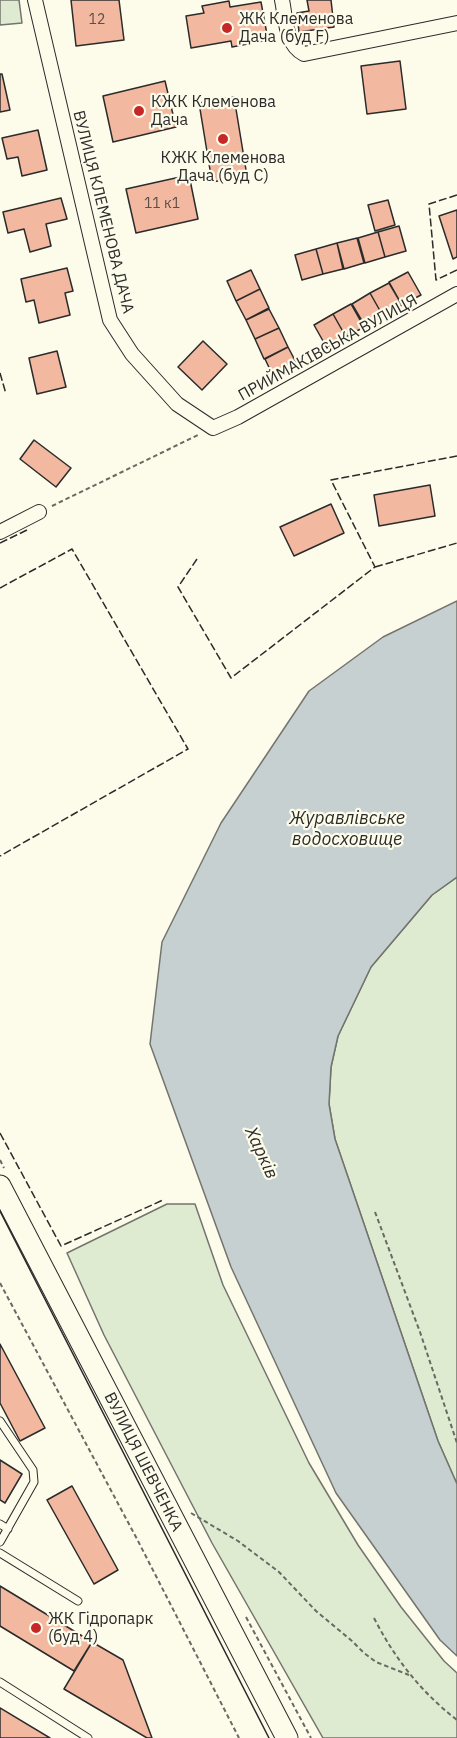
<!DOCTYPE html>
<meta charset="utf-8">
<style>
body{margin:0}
canvas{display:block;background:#fdfbea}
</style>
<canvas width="457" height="1738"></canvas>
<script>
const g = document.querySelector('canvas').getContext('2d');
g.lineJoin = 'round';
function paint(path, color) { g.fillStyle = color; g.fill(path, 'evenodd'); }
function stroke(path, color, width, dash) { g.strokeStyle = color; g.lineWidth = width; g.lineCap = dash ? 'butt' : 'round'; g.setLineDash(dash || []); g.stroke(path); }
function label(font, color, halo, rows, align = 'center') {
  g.font = font + ' "IBM Plex Sans",sans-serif'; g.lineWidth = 4.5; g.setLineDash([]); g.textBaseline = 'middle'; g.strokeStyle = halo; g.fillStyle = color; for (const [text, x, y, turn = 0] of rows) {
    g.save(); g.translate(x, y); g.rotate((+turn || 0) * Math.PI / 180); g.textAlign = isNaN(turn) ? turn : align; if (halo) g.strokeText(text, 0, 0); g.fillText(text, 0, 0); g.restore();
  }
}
const green = new Path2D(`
 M0,0H19L22,23L0,25Z
 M457,877V1484L438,1441L335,1139L329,1104L331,1067L338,1036L371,967L432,895Z
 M167,1204H195L223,1285L309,1463L358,1545L401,1607L444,1661L457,1673V1738H323L212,1543L104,1335L67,1253Z`);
paint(green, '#deebd1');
stroke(green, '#74746e', 1.5);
const water = new Path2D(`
 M457,601V877L432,895L371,967L338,1036L331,1067L329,1104L335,1139L438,1441L457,1484V1656L440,1640L336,1493L231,1267L150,1044L162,942L221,823L309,691L383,637Z`);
paint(water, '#c7d0d0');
stroke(water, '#74746e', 1.5);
const building = new Path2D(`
 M71,0H119L124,40L76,46Z
 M307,0H331L334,27L299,32L297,13L309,11Z
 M229,1L230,7L261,2L268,40L232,47L231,41L191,48L186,16L204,13L202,6Z
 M400,61L406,109L367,114L361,66Z
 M0,74H2L10,110L0,112Z
 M165,81L176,127L113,142L103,96Z
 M234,97L247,176L212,182L199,103Z
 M38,130L47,170L22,176L18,157L7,159L2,138Z
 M189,175L198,219L136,233L126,189Z
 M61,198L67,219L46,224L51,246L30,252L24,229L8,233L3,212Z
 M388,200L395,225L375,231L368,205Z
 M457,210V257L453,259L439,216Z
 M399,226L406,251L385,257L378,232Z
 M378,232L385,257L365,263L358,238Z
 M357,238L364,263L344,269L337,243Z
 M337,243L343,269L323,274L316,249Z
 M316,249L323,274L302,280L295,255Z
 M67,268L73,291L65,293L70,315L39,323L34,300L26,302L21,279Z
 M251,270L260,289L236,301L227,281Z
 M408,272L421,295L402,305L389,282Z
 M389,283L402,305L383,316L370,293Z
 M260,289L269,308L246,320L236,301Z
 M370,293L383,316L365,326L352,304Z
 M351,304L364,327L346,337L333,314Z
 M269,309L279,328L255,339L246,320Z
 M333,314L346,337L327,348L314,325Z
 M279,328L288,347L264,359L255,339Z
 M203,341L227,364L202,390L178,367Z
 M288,347L298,366L274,378L265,359Z
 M57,351L66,387L37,394L29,358Z
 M34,440L71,468L56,487L20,459Z
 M430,485L435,516L379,526L374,495Z
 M331,504L344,533L294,556L280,527Z
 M0,1344L45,1428L20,1441L0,1403Z
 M0,1460L22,1474L5,1503L0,1500Z
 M72,1486L118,1570L94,1584L47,1500Z
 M0,1586L92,1642L74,1671L0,1626Z
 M92,1642L123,1660L152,1738H147L64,1689Z
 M0,1708L50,1738H0Z`);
paint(building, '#f2b8a0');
stroke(building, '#2b2b2b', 1.5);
const lane = new Path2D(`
 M0,1421L33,1470L34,1482L0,1542
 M0,1524L8,1529
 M0,1553L78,1601
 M0,1682L88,1738`);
const street = new Path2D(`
 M35,0L110,320L132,354L177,404L213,428L238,417L457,294
 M282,0C286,19 285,44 304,54L457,23
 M0,532L39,512`);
const primary = new Path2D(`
 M0,1186L287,1738`);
stroke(lane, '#2b2b2b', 9);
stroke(street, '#2b2b2b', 16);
stroke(primary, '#2b2b2b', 23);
stroke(new Path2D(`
 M52,506L198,435
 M0,1160L4,1168
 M375,1212L420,1332L457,1443
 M0,1283L137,1539L239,1738
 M191,1513L238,1541L279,1572L316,1611L352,1641L364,1653L376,1662L409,1675
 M246,1617L311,1738
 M374,1618C395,1659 421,1692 457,1720`), '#6a6964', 2, [4.5, 3]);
stroke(lane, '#fdfbea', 7);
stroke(street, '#fdfbea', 14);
stroke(primary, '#fdfbea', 21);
stroke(new Path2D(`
 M0,1211L269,1738`), '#2b2b2b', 1.5);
stroke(new Path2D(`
 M457,195L429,204L436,280L457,270
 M0,373L6,394
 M0,543L27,530
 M197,559L178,587L231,678L375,567L331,480L457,456
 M375,567L457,543
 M0,588L72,549L188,749L0,856
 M0,1133L61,1246L163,1200`), '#2b2b2b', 1.5, [8, 3]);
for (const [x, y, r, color] of [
 [227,28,6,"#c62828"],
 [139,111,6,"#c62828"],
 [223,139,6,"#c62828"],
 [36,1628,6,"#c62828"]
]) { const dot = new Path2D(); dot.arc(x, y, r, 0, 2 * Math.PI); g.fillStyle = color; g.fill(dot); stroke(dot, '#fdfbea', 2); }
label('14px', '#5d4e48', null, [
 ["12",97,20],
 ["11 к1",162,204]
]);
label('16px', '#2b2b2b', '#fdfbea', [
 ["ЖК Клеменова",239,19],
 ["Дача (буд F)",239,37],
 ["КЖК Клеменова",151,102],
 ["Дача",151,120],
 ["КЖК Клеменова",223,158,"center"],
 ["Дача (буд С)",223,176,"center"],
 ["ЖК Гідропарк",48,1619],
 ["(буд 4)",48,1637]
], 'left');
label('16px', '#2b2b2b', '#fdfbea', [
 ["ВУЛИЦЯ КЛЕМЕНОВА ДАЧА",103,212,76],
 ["ПРИЙМАКІВСЬКА ВУЛИЦЯ",328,348,-29],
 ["ВУЛИЦЯ ШЕВЧЕНКА",143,1462,63]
]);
label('italic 18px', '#2b2b2b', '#fdfbea', [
 ["Журавлівське",347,819],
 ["водосховище",347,840],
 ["Харків",261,1153,65]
]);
</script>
